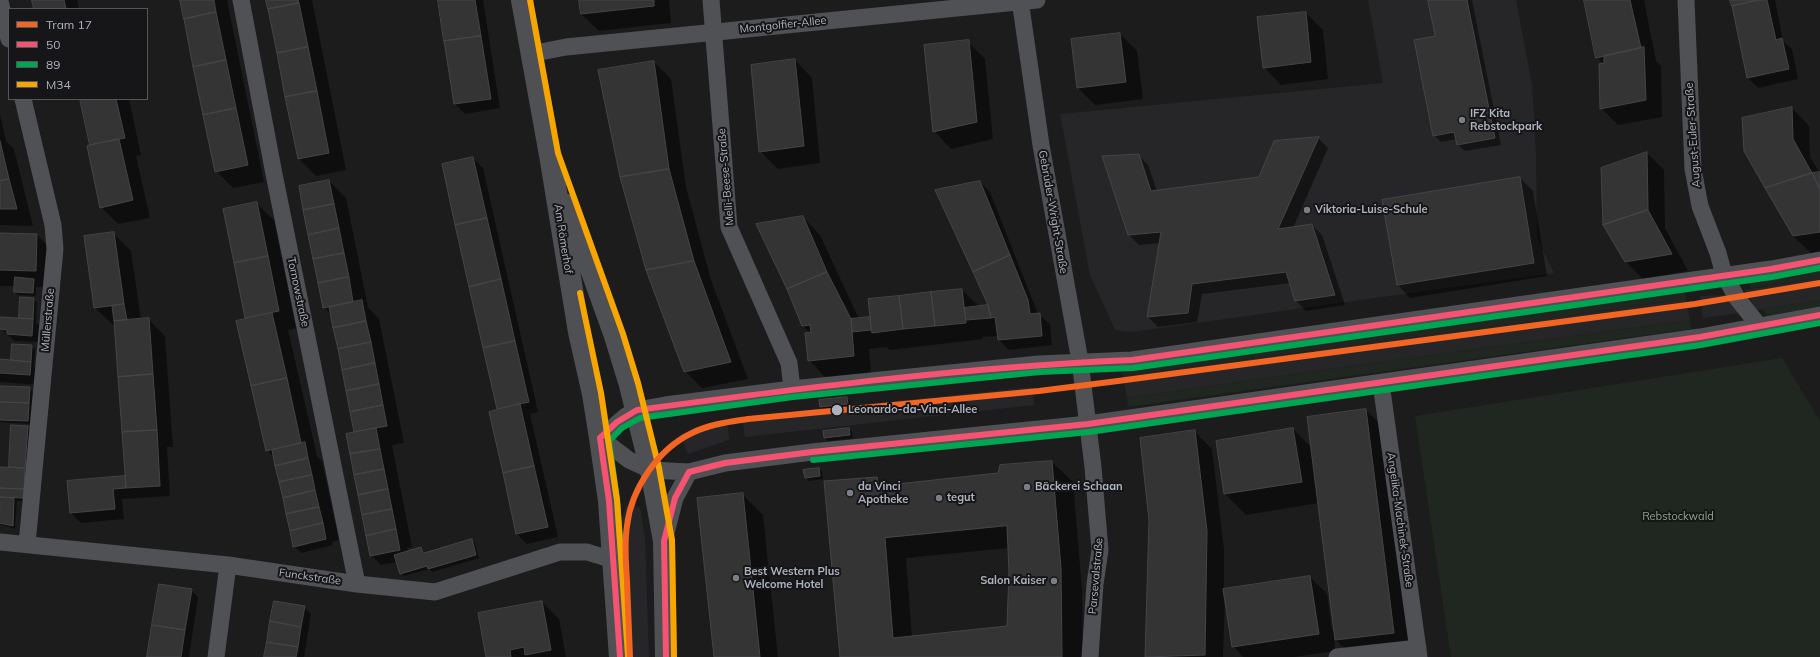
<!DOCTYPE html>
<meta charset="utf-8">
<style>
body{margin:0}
#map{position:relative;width:1820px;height:657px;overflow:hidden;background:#1c1c1c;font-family:Mulish,sans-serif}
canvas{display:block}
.legend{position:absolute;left:8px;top:8px;width:140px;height:92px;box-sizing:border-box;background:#161618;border:1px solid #52555a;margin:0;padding:5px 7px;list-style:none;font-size:12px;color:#adb3bd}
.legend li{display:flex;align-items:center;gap:8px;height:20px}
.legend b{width:20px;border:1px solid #52555a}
</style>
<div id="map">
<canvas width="1820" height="657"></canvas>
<ul class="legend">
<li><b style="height:5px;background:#f26522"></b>Tram 17</li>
<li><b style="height:5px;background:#f65372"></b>50</li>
<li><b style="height:5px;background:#00a651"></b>89</li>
<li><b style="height:5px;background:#f7a600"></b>M34</li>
</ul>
</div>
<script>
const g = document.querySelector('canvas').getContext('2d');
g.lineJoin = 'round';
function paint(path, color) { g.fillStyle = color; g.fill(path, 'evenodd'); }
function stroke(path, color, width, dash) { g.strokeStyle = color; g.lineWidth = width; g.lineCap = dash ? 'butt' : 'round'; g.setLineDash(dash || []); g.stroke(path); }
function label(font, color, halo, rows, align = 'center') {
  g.font = font + ' Mulish,sans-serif'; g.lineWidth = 4; g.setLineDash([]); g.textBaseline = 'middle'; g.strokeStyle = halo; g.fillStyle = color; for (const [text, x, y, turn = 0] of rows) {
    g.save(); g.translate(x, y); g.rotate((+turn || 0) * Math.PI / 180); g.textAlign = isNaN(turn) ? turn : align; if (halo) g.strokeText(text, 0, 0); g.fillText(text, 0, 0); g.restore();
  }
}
paint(new Path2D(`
 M1368,0H1516L1532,85L1536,155L1537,238L1554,273L1132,332L1115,330L1090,275L1060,114L1383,83Z
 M1820,278V300L1756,310L1744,290Z
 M1728,295L1738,313L1703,318L1700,296Z
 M1686,299L1690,320L1351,366L1127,398L1123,376L1504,325Z
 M1032,387L1034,405L745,437L742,417Z
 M727,419L729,440L688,454L680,435L697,427Z
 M626,505L640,508L641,513L645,539L649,657H626L621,520Z`), '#262628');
paint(new Path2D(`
 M1820,270V278L1751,288L1747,280Z
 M1684,289L1686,299L1504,325L1123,376V368Z
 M1820,300V310L1767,316L1762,309Z
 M1690,320L1691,329L1128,407L1127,398L1351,366Z
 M1782,358L1820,421V657H1451L1415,416Z`), '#1f2720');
paint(new Path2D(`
 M33,0H77L79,9H35Z
 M180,0H227L264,182L233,188L216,171Z
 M267,0H312L346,170L316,176L299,159Z
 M439,0H483L500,108L465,114L455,104Z
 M580,0H669L671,23L599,31L581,14Z
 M1429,0H1472L1501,145L1465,151L1458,145L1457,139L1441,142L1434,135L1437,37Z
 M1585,0H1644L1656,61L1661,66L1662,117L1618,125L1601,108L1604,64L1597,57Z
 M1731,0H1775L1783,41L1792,49L1798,79L1758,88L1748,78Z
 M1306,13L1323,30L1328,79L1281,85L1264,67Z
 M1120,34L1137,51L1143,99L1095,105L1078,88L1072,40Z
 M968,42L985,59L993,139L951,149L934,131Z
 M795,60L812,78L820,163L778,169L760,151Z
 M654,62L671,79L686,187L711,280L748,379L702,388L685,371Z
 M81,99H129L141,155L136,156L150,218L118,224L101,207Z
 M1792,108L1809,126L1810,157L1820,173V252L1811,253L1793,236Z
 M0,114L6,141L14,149L33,226L0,225Z
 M1318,138L1328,148L1293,228L1312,225L1322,235L1345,305L1306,311L1296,301L1290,283L1202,294L1197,322L1158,327L1148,317L1160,243L1139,245L1129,235L1138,155L1148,165L1157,191L1260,178Z
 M1647,153L1664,170L1665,228L1688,271L1643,279L1626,262Z
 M473,158L483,168L538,412L530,414L558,537L527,544L517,534L498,410L443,164Z
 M1520,178L1533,191L1547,276L1410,298L1398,285Z
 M329,181L346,198L368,307L379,319L404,443L392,445L412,547L407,548L408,552L421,548L425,554L472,540L475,543L479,558L432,572L429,569L404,576L401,573L397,562L381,565L371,555L355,433L332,316L324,307ZM383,552L385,554L377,555V553Z
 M980,182L990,192L1038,314L1050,324L1052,345L1009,350L999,340L998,336L982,337L983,339L890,350L887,347L869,349L871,373L826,378L809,360L810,333L803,326V217L820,235L859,319L871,317L962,290L980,307L990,306Z
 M256,203L274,220L296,328L288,330L317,456L322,461L339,540L332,542L333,545L301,553L294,546L275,458L267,450L238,321L246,319L224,209ZM308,542L309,544L298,547V545Z
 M0,234L37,235L54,252L53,287H36V296L18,295L15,292V286H0Z
 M114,234L131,251L141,320L148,319L165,336L173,447H167L170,496L122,499L124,519L81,523L71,513L68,482L126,477L115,325H113L95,308L86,237Z
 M21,298L34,299L37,302L36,323L40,326L39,342L15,341L1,329L20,319Z
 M31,346L35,350L34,366L40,373V385L0,382V360L14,361L12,360Z
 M0,387L29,388L36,395L31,424L0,422Z
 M847,398L850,402L851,407L824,410L821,407Z
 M1366,410L1387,431L1414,653L1353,657L1334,638L1335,651L1294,657H1243L1233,646L1225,594L1223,657H1146L1150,520L1194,431L1212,449L1224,549V590L1310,577L1327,594L1332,630H1334L1319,503L1246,515L1225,494L1293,429L1312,448Z
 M12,426L27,427L30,430L26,501H17L15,529L0,524V468H10Z
 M849,429L852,432L853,438L828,441L825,438Z
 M1052,462L1073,482L1082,589L1083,657H841L877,478L885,486L999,474L1000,466ZM1009,548L1010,571L1008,627L912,637L906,558Z
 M819,469L822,472L823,479L809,481L806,478Z
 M742,494L763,515L778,657H715Z
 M191,590L198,597L189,657H148Z
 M542,602L559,619L566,657H487Z
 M304,607L311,614L304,657H265Z`), '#0007');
const building = new Path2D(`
 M32,0H64L66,9H34Z
 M180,0H214L216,12L184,19Z
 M266,0H298L299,3L268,9Z
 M438,0H475L481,36L444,41Z
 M579,0H654V6L581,14Z
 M1428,0H1467L1495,138L1457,145L1454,132L1433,136L1414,40L1435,36Z
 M1584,0H1630L1641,48L1596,58Z
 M1730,0H1759L1732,6Z
 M1759,0H1767L1776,40L1782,38L1789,69L1747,78L1732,6Z
 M299,3L308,47L277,53L268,9Z
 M216,12L226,60L193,67L184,19Z
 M1306,12L1311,62L1263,68L1257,17Z
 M1120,33L1126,82L1077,88L1071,39Z
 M481,36L491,99L454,104L444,41Z
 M969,40L977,122L933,132L924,45Z
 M308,47L317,91L285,97L277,53Z
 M1644,47L1646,100L1600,109L1599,64L1604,63V56Z
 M795,59L804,146L759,152L751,65Z
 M226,60L236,108L203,115L193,67Z
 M654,61L669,169L620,177L598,70Z
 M317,91L329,153L298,159L285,97Z
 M80,99H116L125,138L90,145Z
 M1792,107L1793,139L1812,173L1765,188L1744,151L1742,118Z
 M236,108L248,165L215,172L203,115Z
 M1319,137L1278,229L1312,224L1335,295L1295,301L1286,272L1192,284L1188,313L1147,317L1161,232L1128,235L1102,156L1139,154L1151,191L1259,177L1274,141Z
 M119,139L133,200L100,208L87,146Z
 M0,141L9,179L0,181Z
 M1647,152L1648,210L1603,225L1601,168Z
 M473,157L487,218L455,225L442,164Z
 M669,169L694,261L646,270L620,177Z
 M1820,172V189L1812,173Z
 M1812,173L1820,189V232L1793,236L1765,188Z
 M1520,177L1534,263L1397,285L1382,200Z
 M9,179L17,209H0V181Z
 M329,180L334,204L303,210L299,186Z
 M980,181L1010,255L973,272L935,190Z
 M257,202L268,256L234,263L223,209Z
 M334,204L339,228L308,235L303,210Z
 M1648,210L1672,254L1625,262L1603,225Z
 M803,216L827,272L787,289L756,224Z
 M487,218L501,279L469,287L455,225Z
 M339,228L344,253L313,259L308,235Z
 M114,232L124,304L94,308L84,236Z
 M0,233L37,234L36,271L0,270Z
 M344,253L349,277L318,283L313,259Z
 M1010,255L1028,300L1030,314L1040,313L1042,336L998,340L995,317L991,318L988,305L973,272Z
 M268,256L279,311L245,318L234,263Z
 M694,261L731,362L684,372L646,270Z
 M827,272L851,319L854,356L808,361L805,333L811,332L810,325L802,326L787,289Z
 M15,277L34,279L33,293L14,292Z
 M349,277L353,302L323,308L318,283Z
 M501,279L515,341L483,348L469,287Z
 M962,289L966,323L935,326L931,292Z
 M931,292L935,326L903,329L899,296Z
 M899,296L903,329L872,333L868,299Z
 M20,297L34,298L33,319L19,318Z
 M362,300L366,321L333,328L329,307Z
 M124,304L127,320L114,321L112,306Z
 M988,305L991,318L966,320L964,308Z
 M272,313L287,378L251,386L236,321Z
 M0,317L33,319L32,336L7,334V330L0,329Z
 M870,317L871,330L852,332L851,319Z
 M149,318L153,374L118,377L114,321Z
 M366,321L371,342L338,349L333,328Z
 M515,341L529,402L497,409L483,348Z
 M371,342L375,363L342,370L338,349Z
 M12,344L32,345L31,362L11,360Z
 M0,359L31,362L30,375L0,373Z
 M375,363L379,384L346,391L342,370Z
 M153,374L157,430L122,432L118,377Z
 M287,378L301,443L266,451L251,386Z
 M379,384L383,405L350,412L346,391Z
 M0,386L30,387L29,403L0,402Z
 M847,397L848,404L820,407L819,400Z
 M0,402L29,403L28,421L0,420Z
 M520,404L534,466L503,473L489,412Z
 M383,405L387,426L354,432L350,412Z
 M1366,409L1394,633L1335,640L1307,417Z
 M11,425L28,426L25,468L9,467Z
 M376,428L380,449L350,454L346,434Z
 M849,428L850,435L824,438L823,431Z
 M1293,428L1302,482L1224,494L1216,441Z
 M157,430L160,486L126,488L122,432Z
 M1195,430L1207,531L1205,655L1145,657L1149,520L1140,438Z
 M305,442L308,458L275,466L272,450Z
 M380,449L384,469L354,475L350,454Z
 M308,458L312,475L279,482L275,466Z
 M1052,461L1061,568L1062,657H840L824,481L877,477L879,486L998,473L1000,465ZM1007,526L1009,571L1007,626L893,638L885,538Z
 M534,466L548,527L516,534L503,473Z
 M0,467L25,468L24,489L0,488Z
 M819,468L820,476L805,478L803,470Z
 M384,469L388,489L358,495L354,475Z
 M312,475L315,490L283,498L279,482Z
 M125,476L126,488L113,489L115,509L70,513L67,481Z
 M0,488L24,489L23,498L0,497Z
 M388,489L392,509L362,515L358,495Z
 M315,490L319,507L286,514L283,498Z
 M743,493L760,657H714L697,498Z
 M0,497L14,498L13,526L0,523Z
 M319,507L323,523L290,531L286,514Z
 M392,509L396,529L366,536L362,515Z
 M323,523L326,539L293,547L290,531Z
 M396,529L400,550L370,556L366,536Z
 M472,539L476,555L428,569L427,566L400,574L394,555L421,547L423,553Z
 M1310,576L1319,634L1232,647L1223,589Z
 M159,584L192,589L185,630L152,625Z
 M274,601L305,606L301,627L270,621Z
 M542,601L551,650L525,655L524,647L510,650L511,657H486L478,613Z
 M270,621L301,627L298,647L267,642Z
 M152,625L185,630L181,657H147Z
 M267,642L298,647L296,657H264Z`);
paint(building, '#343434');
stroke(building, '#444548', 1);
stroke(new Path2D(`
 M241,0L274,174L357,584
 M711,0L729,227L789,363L792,389
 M1020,0L1041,145L1080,361L1093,467L1100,550L1095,584L1090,657
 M1686,0L1693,169L1700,206L1718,253L1724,275L1737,298L1759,326
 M0,1L9,39
 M530,54L566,47L1037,0
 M23,99L53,225L55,249L27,544
 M1820,260L1771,269L1132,360L1039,364L792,389L665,405L637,410L626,416L600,438L629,460L651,470L689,472L725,463L812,452L1088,424L1700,337L1820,315
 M1381,383L1419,657
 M665,537L675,498L689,472
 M0,542L228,565L357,584L435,592L560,552H587L613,560
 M216,657L228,565
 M1337,657L1418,648`), '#505155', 17);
stroke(new Path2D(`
 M522,0L550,155L579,332L593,394L600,438L609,501L620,657
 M568,205L615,336L630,385L651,470L664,541L666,657`), '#4f5053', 22);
stroke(new Path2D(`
 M620,657L609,501L600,438L617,422L637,410C801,388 966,367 1132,360L1771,269L1820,260
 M666,657L664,541L675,498L689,472L725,463L812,452L1088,424L1700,337L1820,315`), '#f65372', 6);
stroke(new Path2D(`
 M813,460L1089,432L1701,345L1820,323
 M627,630L617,500L609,441L622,428L640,418L793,397L1040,372L1133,368L1772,277L1820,268`), '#00a651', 6);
stroke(new Path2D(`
 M530,0L558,153L623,334L638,383L659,468L672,540L674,657
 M580,293L601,393L617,500L628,656`), '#f7a600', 6);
stroke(new Path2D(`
 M630,657C629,632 628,606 627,581C626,563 624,545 627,526C631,489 658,449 692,433C710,424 729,422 748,419L1039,391L1118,381L1695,304L1820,283`), '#f26522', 6);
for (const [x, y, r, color] of [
 [1462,120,4,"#7a7e85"],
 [1307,210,4,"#7a7e85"],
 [837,410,6,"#adb3bd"],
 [1027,487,4,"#7a7e85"],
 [850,493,4,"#7a7e85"],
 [939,498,4,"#7a7e85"],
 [736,578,4,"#7a7e85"],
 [1054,581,4,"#7a7e85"]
]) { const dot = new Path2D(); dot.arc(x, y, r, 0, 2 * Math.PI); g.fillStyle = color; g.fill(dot); stroke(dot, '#161618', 1.5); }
label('11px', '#adb3bd', '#161618', [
 ["Montgolfier-Allee",783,25,-6],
 ["August-Euler-Straße",1693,135,-94],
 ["Melli-Beese-Straße",726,177,-95],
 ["Gebrüder-Wright-Straße",1053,212,80],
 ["Am Römerhof",563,239,81],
 ["Tornowstraße",298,292,78],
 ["Müllerstraße",48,320,-85],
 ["Angelika-Machinek-Straße",1400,520,82],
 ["Parsevalstraße",1096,576,-85],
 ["Funckstraße",310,577,8]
]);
label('bold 11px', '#adb3bd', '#161618', [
 ["IFZ Kita",1470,114],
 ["Rebstockpark",1470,127],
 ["Viktoria-Luise-Schule",1315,210],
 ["da Vinci",858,487],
 ["Apotheke",858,500],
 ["Bäckerei Schaan",1035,487],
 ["tegut",947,498],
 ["Best Western Plus",744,572],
 ["Welcome Hotel",744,585],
 ["Salon Kaiser",1046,581,"right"]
], 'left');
label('bold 11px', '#adb3bd', '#161618', [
 ["Leonardo-da-Vinci-Allee",848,410]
], 'left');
label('11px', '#85a784', '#161618', [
 ["Rebstockwald",1678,517]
]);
</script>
